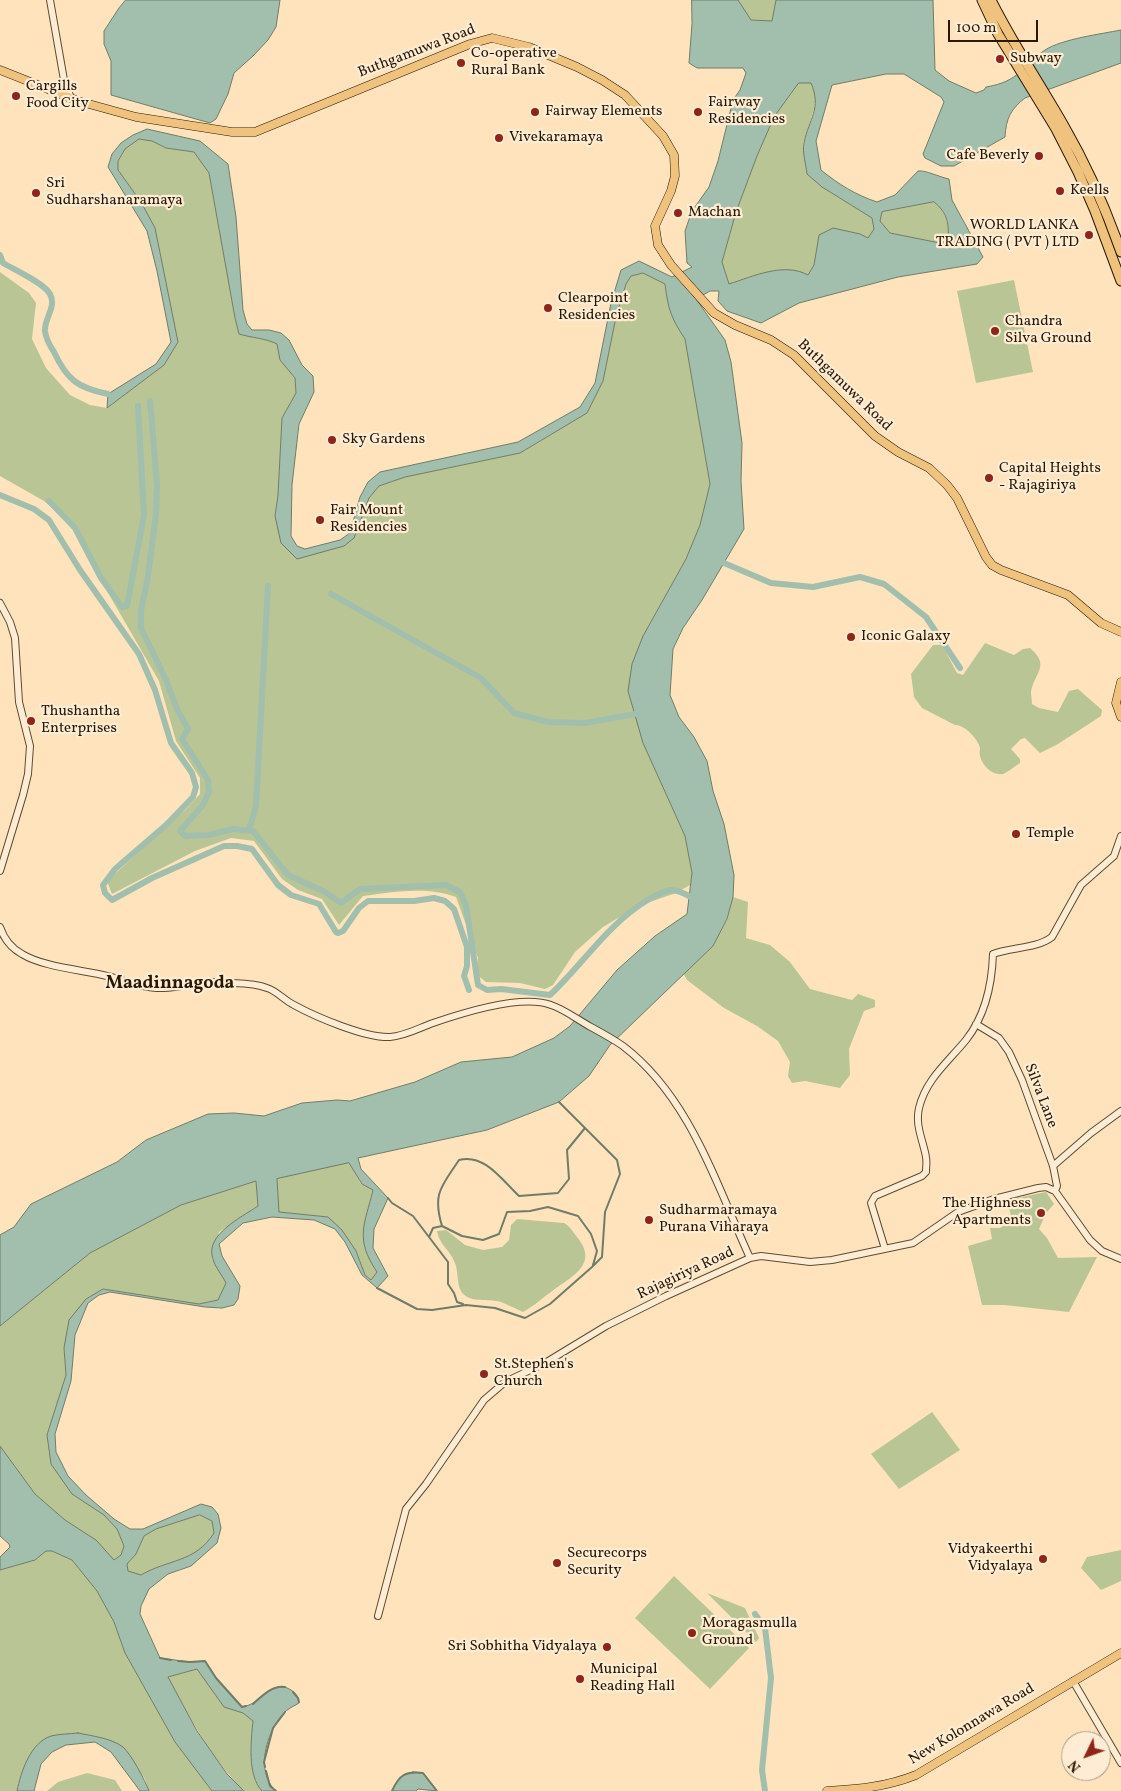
<!DOCTYPE html>
<style>
body{margin:0}
#map{position:relative;width:1121px;height:1791px;overflow:hidden;background:#fee3bd;font-family:Vollkorn,serif}
canvas{display:block}
.north{position:absolute;left:1061px;top:1731px;width:50px;height:50px;box-sizing:border-box;background:#feedd4;border:1px solid #a99880;border-radius:50%;rotate:228deg;font-size:14px;font-weight:700;line-height:20px;text-align:center;color:#2a1802}
.north::after{content:'';display:block;margin:auto;width:18px;height:22px;background:#8f2418;clip-path:polygon(50% 0,100% 100%,50% 72%,0 100%)}
.scale{position:absolute;left:948px;top:20px;width:90px;height:22px;box-sizing:border-box;border:2px solid #2a1802;border-top:0;padding-left:6px;font-size:15px;line-height:18px;white-space:nowrap;color:#2a1802;-webkit-text-stroke:4px #feedd4;paint-order:stroke}
</style>
<div id="map">
<canvas width="1121" height="1791"></canvas>
<div class="north">N</div>
<div class="scale">100 m</div>
</div>
<script>
const g = document.querySelector('canvas').getContext('2d');
g.lineJoin = 'round';
function paint(path, color) { g.fillStyle = color; g.fill(path, 'evenodd'); }
function stroke(path, color, width, dash) { g.strokeStyle = color; g.lineWidth = width; g.lineCap = dash ? 'butt' : 'round'; g.setLineDash(dash || []); g.stroke(path); }
function label(font, color, halo, rows, align = 'center') {
  g.font = font + ' Vollkorn,serif'; g.lineWidth = 4.5; g.setLineDash([]); g.textBaseline = 'middle'; g.strokeStyle = halo; g.fillStyle = color; for (const [text, x, y, turn = 0] of rows) {
    g.save(); g.translate(x, y); g.rotate((+turn || 0) * Math.PI / 180); g.textAlign = isNaN(turn) ? turn : align; if (halo) g.strokeText(text, 0, 0); g.fillText(text, 0, 0); g.restore();
  }
}
paint(new Path2D(`
 M738,0H776L772,21L751,20Z
 M799,83H811L816,95L814,109L803,144L822,187L872,218L874,229L868,238L860,234L819,235L814,265L808,275L776,270L729,285L722,262L736,212L757,156L774,117Z
 M139,139L152,141L166,148L194,152L209,173L235,318L239,333C252,338 265,338 277,344L280,360L295,378L296,393L282,418L278,495L275,516L297,559L354,538L369,498L379,486L405,477L520,453L587,413L603,381L616,317L626,284L631,276L643,273L665,284C668,309 671,318 685,339L710,484L700,525L686,559L643,636V743L685,836L692,873L690,885L676,893L638,906L603,927L575,952L553,985L545,989L520,983L486,982L476,974L478,958L456,897C427,886 393,892 363,896L339,925L322,899L298,890L282,879L254,841L231,838L195,851L112,894L107,881L187,808L200,794V778L176,741L159,681L96,572L70,523L44,501L0,476V272L29,293L36,303L32,339L46,368L70,395L90,405L107,408L164,365L178,342L155,229L141,202L118,170V161L125,149Z
 M934,202C948,213 949,225 948,241L940,243L890,233L880,221L882,212Z
 M1014,280L1033,372L976,383L957,291Z
 M985,643L1014,655L1023,649L1030,648C1051,666 1034,673 1031,692C1031,696 1032,700 1032,704L1039,708L1058,712L1069,691L1078,689L1102,710L1101,716L1058,744L1040,753L1025,738L1021,739L1011,749L1020,759V763C1015,766 1008,772 1003,774C992,776 982,765 980,756C979,753 980,750 980,748C978,739 964,724 955,725L922,708L914,697L911,674L933,645H942L957,673L963,675Z
 M733,897L748,902L746,938L770,945L790,962L810,989L852,1000L858,994L875,1000V1007L864,1011L849,1049L850,1075L840,1088L805,1081L792,1083L788,1076L790,1062L778,1041L757,1026L724,1008L687,980L683,973L713,946L727,920Z
 M349,1162L361,1184L373,1189L369,1205L372,1263L377,1272L371,1280L365,1275L356,1251L328,1217L278,1212L277,1179Z
 M256,1181L258,1206L219,1232L212,1258L226,1283L218,1300L199,1304L103,1289L86,1299L64,1348L66,1375L47,1435L51,1463L72,1494L104,1515L117,1529L124,1546L121,1555L114,1561L96,1540L65,1520L35,1494L0,1446V1326L90,1253L181,1205Z
 M1046,1192L1054,1204L1046,1213L1039,1229L1047,1238L1058,1258L1097,1257L1069,1312L1004,1305H982L968,1246L992,1239L990,1228H1000L1012,1220L1007,1200Z
 M517,1219L564,1223C570,1226 573,1232 577,1237C600,1265 570,1277 551,1292C541,1299 534,1306 523,1312C516,1309 509,1305 501,1302C488,1298 469,1304 461,1291C456,1283 459,1270 454,1261C449,1249 439,1244 437,1231L446,1230L465,1245L483,1250L502,1247L509,1240L511,1225Z
 M932,1412L960,1450L899,1489L871,1454Z
 M200,1515L212,1521L214,1533C194,1564 168,1559 141,1575L128,1572L127,1564L136,1554L144,1536L156,1529Z
 M1121,1550V1581L1101,1590L1081,1568L1087,1557Z
 M46,1551H52L72,1560L97,1591L114,1622L125,1653L175,1742L212,1791H149L145,1779L123,1748L105,1739L39,1743C28,1758 21,1772 17,1791H0V1570L35,1560Z
 M674,1576L749,1648L710,1689L635,1618Z
 M707,1593L745,1608L759,1638L756,1642Z
 M197,1669L224,1707L243,1713L253,1721C251,1741 247,1775 262,1791H244C211,1758 190,1718 168,1677Z
 M87,1773L115,1780L122,1791H47L58,1782Z`), '#bac595');
const water = new Path2D(`
 M126,0H280L276,27L268,40L253,56L234,73L228,94L216,119L210,123L111,95V61L104,44V31L119,8Z
 M692,0H738L751,20L772,21L776,0H933L935,70L949,81L976,93L984,90L986,87C1021,81 1020,67 1045,50C1062,39 1101,34 1121,30V63L1025,98C1011,109 1006,118 1005,137L954,166H941L925,158L923,154L944,102L941,97L904,74H886L832,85L816,141L821,170C838,184 856,195 877,202L895,195L918,171C926,170 939,177 949,179L952,200L983,257L977,264L898,277L799,303L761,323L727,311L718,301L719,291H710L696,299L725,340L731,362L742,443L741,481L744,529L702,600L683,628L673,649L670,695L679,717L694,737L707,761L713,791L724,824L734,875L733,897L727,919L713,946L610,1045L589,1076L559,1102L487,1130L358,1158L361,1169L388,1198L374,1229L373,1248L388,1276L377,1288L362,1275L345,1242L335,1229L314,1220L272,1217L243,1223L219,1244L222,1256L240,1286L238,1299L234,1305L222,1308L205,1307L110,1292L99,1295L88,1303L75,1335L71,1381L55,1434L56,1452L68,1476L86,1495L114,1519L130,1529H143L201,1504L212,1507L218,1514L221,1528L217,1543L191,1566L168,1574L149,1589L141,1606L140,1614L160,1658L190,1662L205,1661L216,1678L242,1707C246,1706 250,1705 253,1703C265,1696 276,1680 291,1690C296,1693 298,1697 299,1703C294,1706 287,1709 283,1714C266,1733 255,1772 276,1791H262C247,1775 251,1741 253,1721L243,1713L224,1707L197,1669L168,1677L197,1731L227,1774L244,1791H212L175,1742L125,1653L114,1622L97,1591L72,1560L52,1551H46L35,1560L0,1570V1557L10,1547L9,1544L0,1536V1446L35,1494L65,1520L96,1540L114,1560L121,1555L124,1546L117,1529L104,1515L72,1494L51,1464L47,1435L66,1375L64,1348L69,1320L86,1299L103,1289L199,1304L218,1300L226,1283C222,1275 215,1267 213,1259C204,1235 242,1217 258,1206L256,1181L181,1205L90,1253L0,1326V1235L14,1227L31,1204L117,1162L146,1140L208,1114L234,1113L264,1116L302,1103L337,1100L350,1101L415,1082L461,1062L512,1057L554,1038L570,1026L617,970L655,936L687,914L692,873L685,836L643,743L628,691L632,664L643,636L686,559L700,525L710,484L685,339C671,318 668,309 665,284L643,273L631,276L626,284L616,317L603,381L587,413L520,453L405,477L379,486L369,498L354,538L344,546L297,559L281,543L275,516L278,495L282,418L296,393L295,378L280,360L277,344C265,338 252,338 239,334L235,318L209,173L194,152L166,148L152,141L139,139L125,149L118,161V170L141,202L155,228L178,342L164,365L107,408L108,394L156,364L171,342L157,271L147,231L108,167L112,154L121,143L133,135L147,129L200,141L228,164L236,217L243,310L247,324L252,330H269L281,333L289,340L302,365L313,376L314,392L299,424L292,485L291,536L297,546L305,549L340,540L350,533L360,497L368,482L380,472L518,442L580,407L595,383L611,303L621,270L639,261L672,277L692,267L687,263L685,231L692,211L709,187L718,161L733,100L740,90L746,73L743,68H697L689,63L692,24ZM799,83H811C822,109 809,118 804,143C802,152 806,164 807,174L822,187L872,218L874,229L868,238L860,234L833,228L819,235L814,265L808,275C784,262 754,276 729,284L722,262L736,212L757,156L774,117ZM934,202C948,213 949,224 948,241L940,243L890,233L880,221L882,212ZM349,1163L362,1184L373,1190C365,1224 354,1238 377,1272L371,1280L365,1275L356,1251L342,1230L328,1217L279,1212L277,1179ZM200,1515L212,1521L214,1533C195,1563 168,1559 141,1575L128,1571L127,1564L136,1554L144,1536L156,1529Z
 M78,1733C92,1736 111,1738 123,1747C131,1754 145,1780 149,1791H140L111,1752L95,1742L66,1745L52,1752L41,1764L34,1791H17C21,1772 30,1743 51,1736C59,1734 69,1734 78,1733Z
 M413,1772L423,1773L437,1791L418,1789L416,1791H392C397,1780 401,1775 413,1772Z`);
paint(water, '#a1bfac');
stroke(water, '#717c68', 1);
stroke(new Path2D(`
 M388,1198L392,1203L413,1216L448,1262V1284L454,1293L457,1302L463,1304
 M442,1226C432,1193 442,1186 459,1160C484,1153 502,1180 519,1196L558,1193L569,1179L567,1150L585,1128
 M429,1237L433,1228L442,1226L462,1236L483,1240L499,1234L507,1212L530,1211L548,1207L578,1216L591,1234L597,1251L593,1265
 M377,1288L417,1309L432,1310L466,1305L495,1308L525,1318L550,1304L592,1267L602,1257L605,1212L620,1174L617,1160L559,1102
 M160,1658L171,1660
 M178,1661L190,1662L205,1661L216,1678L242,1707L246,1706
 M293,1692L298,1698L299,1702
 M253,1704C262,1696 272,1685 285,1687
 M265,1767L264,1762L273,1728L285,1712
 M266,1771L270,1786L276,1791
 M392,1791C399,1775 405,1771 423,1773L437,1791`), '#717c68', 2);
stroke(new Path2D(`
 M0,255L3,263C15,270 44,283 50,294C57,307 44,318 45,331C46,339 50,346 54,352C67,380 78,388 108,394
 M150,401L157,485L156,514L148,576L141,611V628L166,680L177,709L188,729L182,739L208,780L209,792L203,805L180,831L185,836L209,835L233,829L253,831L288,875L325,892L341,903L360,889L446,885L460,892L466,905L478,985L487,990L501,989L550,995C583,964 607,925 646,901C653,897 662,891 671,890C678,890 690,896 696,900
 M0,495L34,509L49,520L80,570L139,654L155,690L171,743L192,773L196,787L193,797L166,825L115,869L103,885L105,893L112,900L152,878L224,846H237L252,849L278,885L291,895L319,904L336,932L338,933L343,931L359,908L368,901H414L434,898L445,901L454,909L467,947V966L464,976L469,990
 M49,501L75,528L101,578L122,607L127,606L144,515L138,406
 M717,560L771,583L813,587L860,577L884,584L926,617L960,668
 M331,594L481,678L514,713L548,722L585,723L635,714
 M249,830L256,806L268,586
 M755,1614L765,1628L771,1678L762,1770L765,1791`), '#a1bfac', 6);
const tertiary = new Path2D(`
 M50,0L64,80L71,98
 M54,91L64,80
 M0,603L10,622L15,638L19,702L30,746L28,774L23,795L0,871
 M0,927C4,939 11,948 22,954C43,967 83,970 107,976C124,980 139,987 156,988C177,989 196,981 216,982C232,984 252,982 267,988C277,991 284,1000 294,1005C316,1017 365,1038 390,1037C405,1036 419,1028 433,1023C462,1013 522,994 551,1005C564,1009 578,1020 591,1027C602,1033 613,1039 623,1046C690,1097 716,1184 750,1258
 M976,1024L999,1038L1009,1052L1022,1080L1053,1166L1057,1186L1055,1191
 M1053,1166L1091,1133L1121,1111
 M885,1249L871,1203L875,1196L922,1176L926,1172C926,1167 927,1162 926,1157C923,1140 915,1126 919,1108C926,1079 948,1062 966,1040C985,1016 992,984 993,954C1012,947 1036,949 1052,937L1081,885L1114,856L1121,836
 M378,1616L406,1509L426,1484L484,1400L505,1382L545,1363L606,1326L666,1296L750,1258L761,1256L810,1262L832,1260L913,1243L958,1212L994,1199L1038,1188L1046,1187L1055,1191L1090,1240L1102,1251L1121,1259
 M1073,1681L1121,1763`);
const primary = new Path2D(`
 M0,70L78,101L136,117L232,132H255L470,44L492,38L529,47L577,67L602,80L625,95L663,136L674,155L675,176L671,191L655,226L658,245L671,265L714,313L735,325L771,340L794,355L875,436L898,452L929,468L947,485L957,498L986,557L992,565L1001,570L1068,595L1101,623L1121,632
 M1121,682L1116,703L1121,717
 M827,1791C859,1789 886,1787 916,1775L1121,1653`);
const trunk = new Path2D(`
 M982,0L998,34L1056,129L1078,172L1095,211L1121,281
 M991,0C1013,44 1040,84 1064,126C1087,166 1106,209 1121,252`);
stroke(tertiary, '#5f4b31', 8);
stroke(primary, '#2a1802', 9);
stroke(trunk, '#2a1802', 11);
stroke(tertiary, '#feedd4', 6);
stroke(primary, '#efc27e', 8);
stroke(trunk, '#efc27e', 9);
for (const [x, y, r, color] of [
 [1000,59,5,"#8f2418"],
 [461,63,5,"#8f2418"],
 [16,96,5,"#8f2418"],
 [535,112,5,"#8f2418"],
 [698,112,5,"#8f2418"],
 [499,138,5,"#8f2418"],
 [1039,156,5,"#8f2418"],
 [1060,191,5,"#8f2418"],
 [36,193,5,"#8f2418"],
 [678,213,5,"#8f2418"],
 [1089,235,5,"#8f2418"],
 [548,308,5,"#8f2418"],
 [995,331,5,"#8f2418"],
 [332,440,5,"#8f2418"],
 [989,478,5,"#8f2418"],
 [320,520,5,"#8f2418"],
 [851,637,5,"#8f2418"],
 [31,721,5,"#8f2418"],
 [1016,834,5,"#8f2418"],
 [1041,1213,5,"#8f2418"],
 [649,1220,5,"#8f2418"],
 [484,1374,5,"#8f2418"],
 [1043,1559,5,"#8f2418"],
 [557,1563,5,"#8f2418"],
 [692,1633,5,"#8f2418"],
 [607,1647,5,"#8f2418"],
 [580,1679,5,"#8f2418"]
]) { const dot = new Path2D(); dot.arc(x, y, r, 0, 2 * Math.PI); g.fillStyle = color; g.fill(dot); stroke(dot, '#feedd4', 2); }
label('15px', '#2a1802', '#feedd4', [
 ["Buthgamuwa Road",417,52,-21],
 ["Buthgamuwa Road",844,386,44],
 ["Silva Lane",1040,1096,69],
 ["Rajagiriya Road",686,1274,-25],
 ["New Kolonnawa Road",972,1725,-31]
]);
label('15px', '#2a1802', '#feedd4', [
 ["Co-operative",471,54],
 ["Rural Bank",471,71],
 ["Subway",1010,59],
 ["Cargills",26,87],
 ["Food City",26,104],
 ["Fairway",708,103],
 ["Residencies",708,120],
 ["Fairway Elements",545,112],
 ["Vivekaramaya",509,138],
 ["Cafe Beverly",1029,156,"right"],
 ["Sri",46,184],
 ["Sudharshanaramaya",46,201],
 ["Keells",1070,191],
 ["Machan",688,213],
 ["WORLD LANKA",1079,226,"right"],
 ["TRADING ( PVT ) LTD",1079,243,"right"],
 ["Clearpoint",558,299],
 ["Residencies",558,316],
 ["Chandra",1005,322],
 ["Silva Ground",1005,339],
 ["Sky Gardens",342,440],
 ["Capital Heights",999,469],
 ["- Rajagiriya",999,486],
 ["Fair Mount",330,511],
 ["Residencies",330,528],
 ["Iconic Galaxy",861,637],
 ["Thushantha",41,712],
 ["Enterprises",41,729],
 ["Temple",1026,834],
 ["The Highness",1031,1204,"right"],
 ["Apartments",1031,1221,"right"],
 ["Sudharmaramaya",659,1211],
 ["Purana Viharaya",659,1228],
 ["St.Stephen's",494,1365],
 ["Church",494,1382],
 ["Vidyakeerthi",1033,1550,"right"],
 ["Vidyalaya",1033,1567,"right"],
 ["Securecorps",567,1554],
 ["Security",567,1571],
 ["Moragasmulla",702,1624],
 ["Ground",702,1641],
 ["Sri Sobhitha Vidyalaya",597,1647,"right"],
 ["Municipal",590,1670],
 ["Reading Hall",590,1687]
], 'left');
label('bold 18px', '#2a1802', '#feedd4', [
 ["Maadinnagoda",170,985]
]);
</script>
